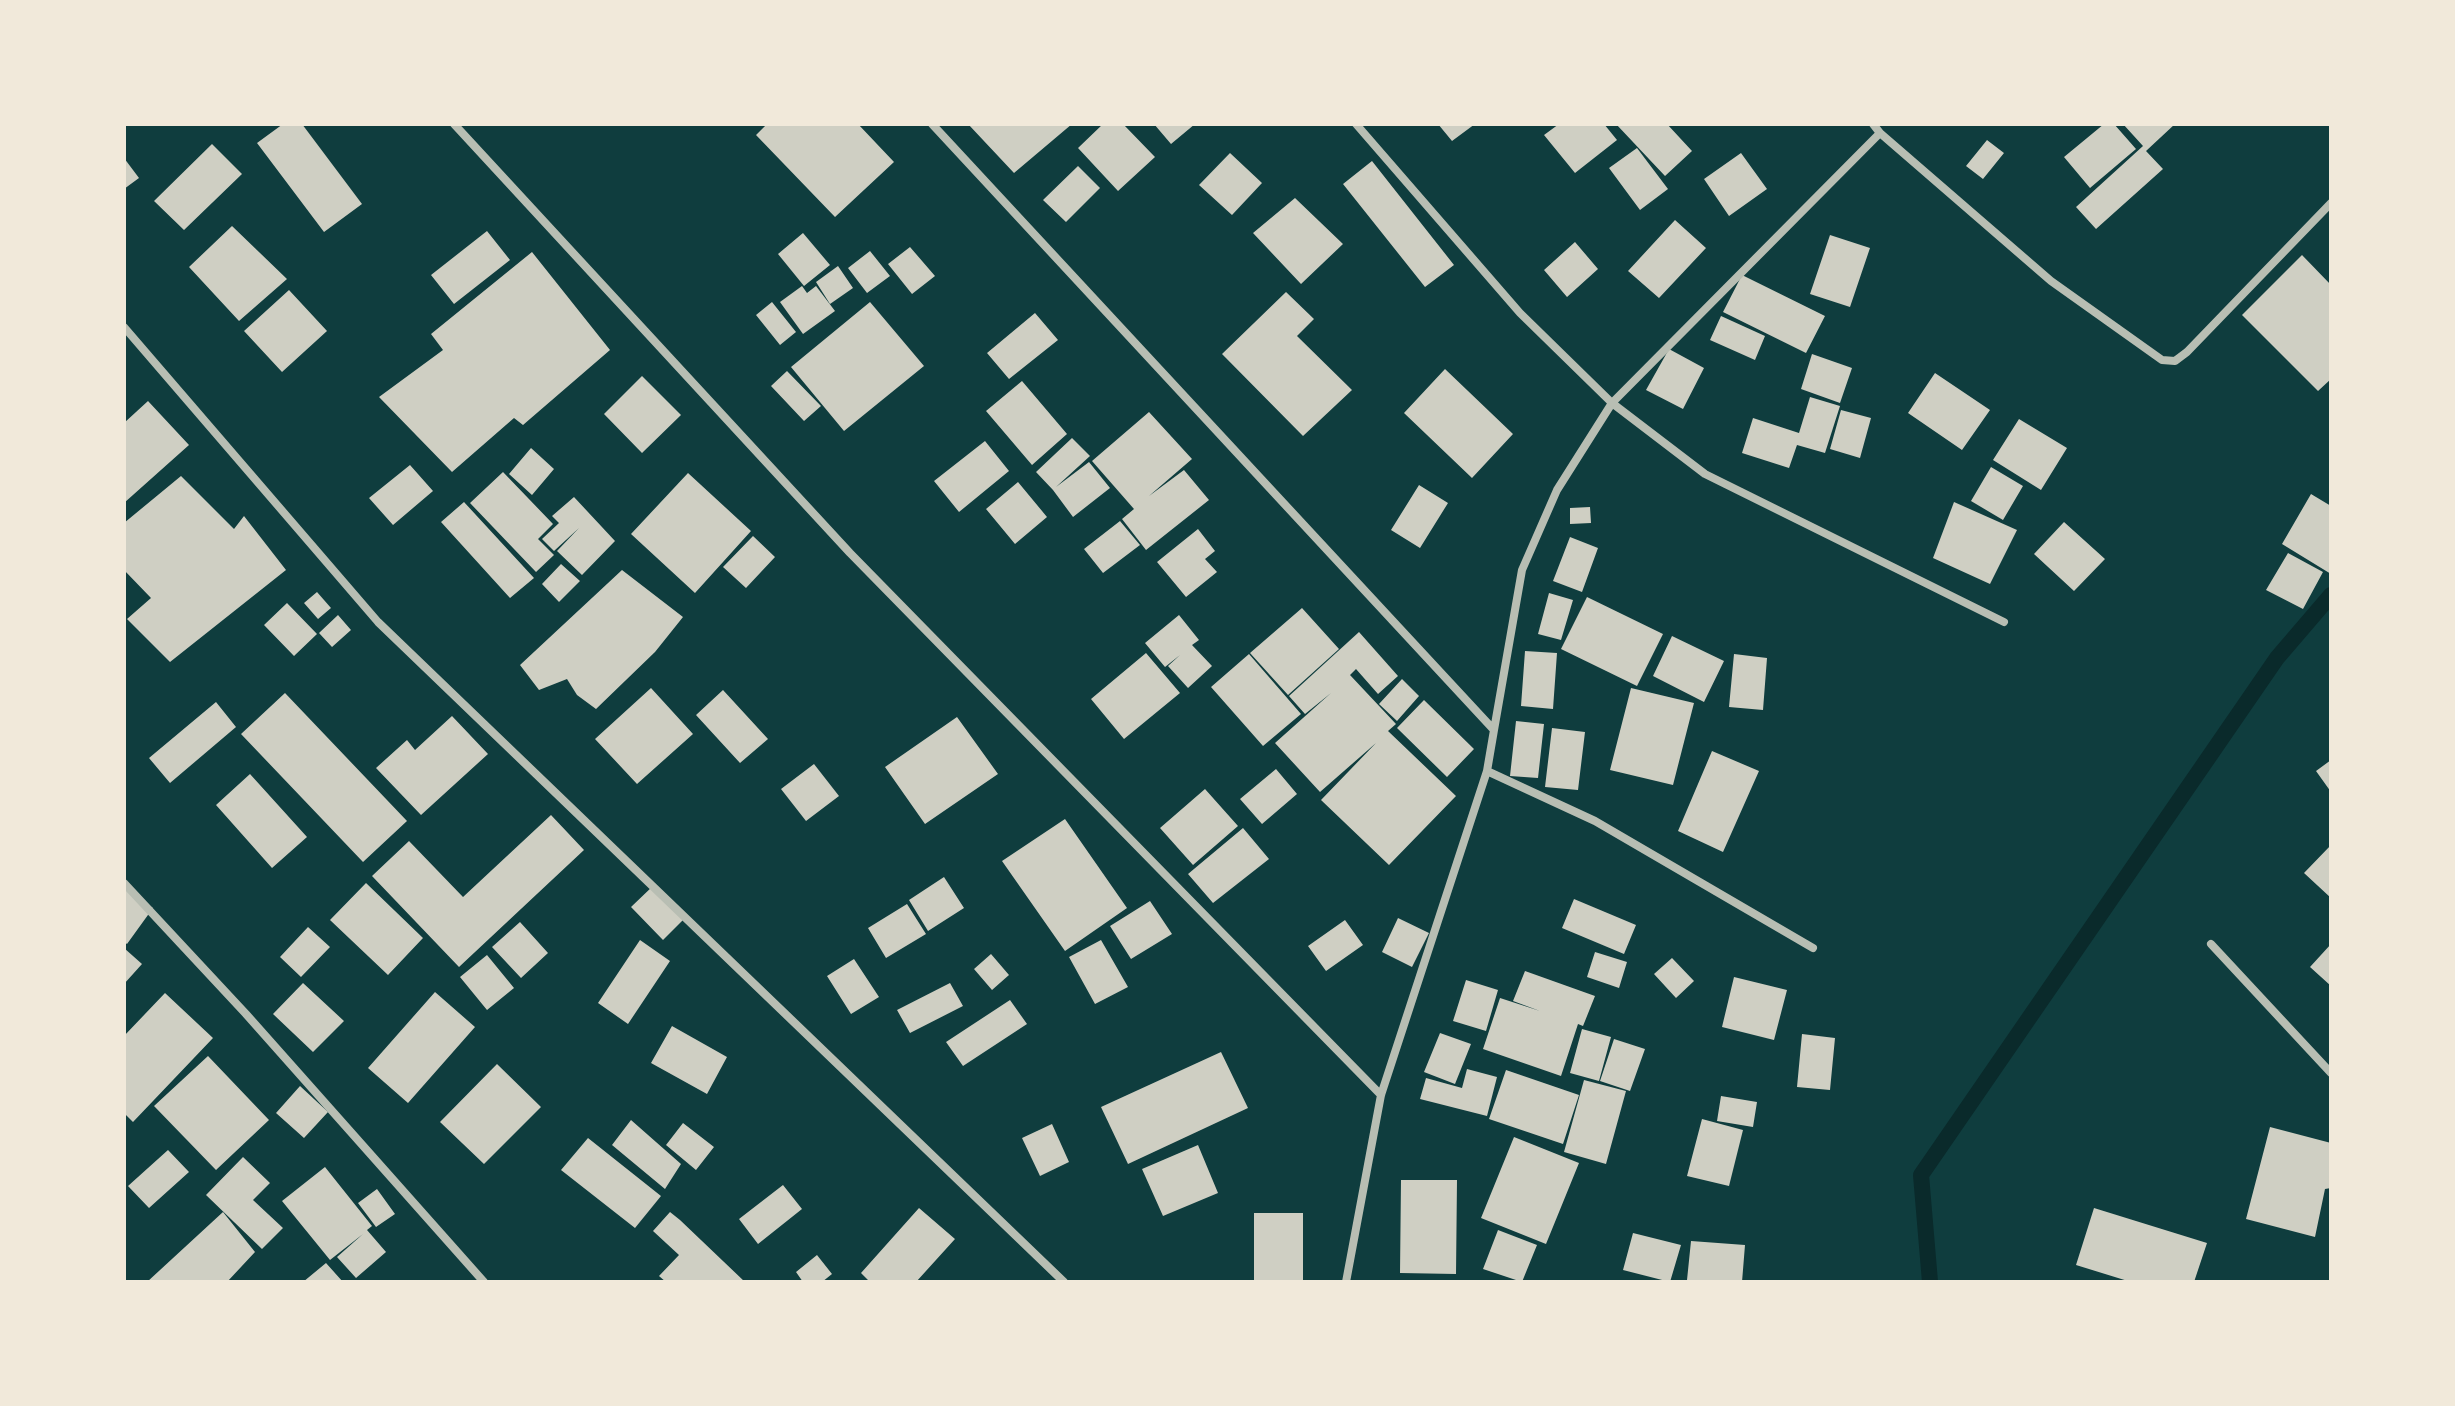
<!DOCTYPE html>
<style>
body{margin:0}
#map{position:relative;width:2455px;height:1406px;overflow:hidden;background:#0f3d3e;font-family:Poppins,sans-serif}
canvas{display:block}
.frame{position:absolute;inset:0;border:126px solid #f1e9da;pointer-events:none}
</style>
<div id="map">
<canvas width="2455" height="1406"></canvas>
<div class="frame"></div>
</div>
<script>
const g = document.querySelector('canvas').getContext('2d');
g.lineJoin = 'round';
function stroke(path, color, width, dash) { g.strokeStyle = color; g.lineWidth = width; g.lineCap = dash ? 'butt' : 'round'; g.setLineDash(dash || []); g.stroke(path); }
function paint(path, color) { g.fillStyle = color; g.fill(path, 'evenodd'); }
stroke(new Path2D(`
 M1930,1282L1921,1175L2277,658L2331,595`), '#0a2a2b', 16);
paint(new Path2D(`
 M283,124H302L362,204L324,232L257,143Z
 M767,124H858L894,162L835,217L756,135Z
 M968,124H1072L1014,173Z
 M1103,124H1123L1155,157L1118,191L1078,148Z
 M1154,124H1195L1171,144Z
 M1438,124H1475L1452,141Z
 M1559,124H1604L1617,140L1575,173L1544,135Z
 M1616,124H1667L1692,151L1665,176Z
 M2104,124H2114L2136,149L2090,188L2064,157Z
 M2123,124H2175L2146,151L2163,169L2096,229L2076,207L2143,146Z
 M1987,140L2004,153L1983,179L1966,166Z
 M212,144L242,174L184,230L154,201Z
 M1637,148L1668,189L1640,210L1609,168Z
 M1230,153L1262,183L1232,215L1199,185Z
 M1741,153L1767,189L1729,216L1704,179Z
 M124,158L139,178L124,189Z
 M1372,161L1454,265L1425,287L1343,184Z
 M1078,166L1100,188L1066,222L1043,200Z
 M1295,198L1343,244L1301,284L1253,233Z
 M1675,220L1706,248L1659,298L1628,271Z
 M232,226L287,279L239,321L189,267Z
 M487,231L510,260L454,304L431,275Z
 M803,233L830,265L804,286L778,254Z
 M1830,235L1870,248L1850,307L1810,294Z
 M1575,242L1598,269L1567,297L1544,270Z
 M910,247L935,276L912,294L888,264Z
 M870,251L890,276L867,293L848,268Z
 M532,252L610,350L523,425L514,418L452,472L379,397L443,350L431,334Z
 M2302,255L2331,285V379L2318,391L2242,315Z
 M838,266L853,288L830,304L816,282Z
 M1742,275L1825,316L1806,353L1723,312Z
 M802,286L807,293L816,286L835,311L803,334L780,302Z
 M289,290L327,331L282,372L244,331Z
 M1286,292L1314,319L1297,336L1352,390L1303,436L1222,354Z
 M772,302L796,332L780,345L756,315Z
 M870,302L924,366L844,431L791,367Z
 M1035,313L1058,340L1009,379L987,353Z
 M1721,316L1765,336L1755,360L1710,340Z
 M1669,349L1704,368L1683,409L1646,390Z
 M1812,354L1852,368L1840,403L1801,389Z
 M1445,369L1513,434L1472,478L1404,413Z
 M787,371L821,406L804,421L771,386Z
 M1935,373L1990,410L1962,450L1908,413Z
 M642,376L681,415L642,453L604,414Z
 M1022,381L1067,434L1032,465L986,411Z
 M1810,397L1840,406L1825,453L1797,445L1789,468L1742,453L1753,418L1799,433Z
 M148,401L189,445L124,503V423Z
 M1841,410L1871,418L1860,458L1830,449Z
 M1149,412L1192,459L1149,496L1184,470L1209,500L1146,550L1122,519L1134,509L1092,461Z
 M2019,419L2067,448L2041,490L1993,460Z
 M1072,438L1090,456L1056,487L1089,462L1110,488L1073,517L1053,490L1036,472Z
 M985,441L1009,471L959,512L934,481Z
 M531,448L554,469L532,495L509,474Z
 M410,465L433,491L393,525L369,498Z
 M1991,467L2023,486L2003,520L1971,501Z
 M503,472L553,524L538,539L554,555L536,572L470,503Z
 M688,473L751,531L695,593L631,534Z
 M181,476L234,529L244,516L286,570L170,662L127,619L151,598L124,570V523Z
 M1018,482L1047,517L1015,544L986,509Z
 M1419,485L1448,503L1420,548L1391,530Z
 M2311,494L2331,506V574L2282,544Z
 M574,497L615,541L582,575L557,551L579,528L554,551L542,539L559,523L552,516Z
 M464,502L534,578L510,598L441,522Z
 M1954,502L2017,530L1990,584L1933,558Z
 M1590,507L1591,523L1570,524V508Z
 M1120,521L1140,545L1103,573L1084,549Z
 M2064,522L2105,559L2074,591L2034,554Z
 M1198,529L1215,551L1205,559L1217,572L1186,597L1157,562Z
 M753,536L775,557L746,588L723,567Z
 M1570,537L1598,548L1582,592L1553,581Z
 M2288,553L2323,572L2303,609L2266,590Z
 M561,564L580,581L559,602L542,584Z
 M622,570L683,617L655,652L596,709L577,695L567,679L539,690L520,665Z
 M317,592L331,608L318,619L304,603Z
 M1549,593L1573,600L1561,640L1538,634Z
 M1587,597L1663,634L1637,686L1561,649Z
 M287,603L317,634L294,656L264,625Z
 M1302,608L1339,649L1288,695L1250,653Z
 M338,615L351,630L332,647L319,633Z
 M1179,615L1199,640L1192,645L1212,666L1188,688L1168,666L1180,655L1165,667L1145,643Z
 M1359,632L1398,676L1378,694L1356,669L1350,675L1396,724L1388,731L1456,796L1389,865L1321,800L1376,743L1320,792L1275,743L1331,693L1305,714L1289,696Z
 M1672,636L1724,661L1704,702L1653,676Z
 M1525,651L1557,653L1553,709L1521,706Z
 M1146,653L1180,693L1124,739L1091,699Z
 M1249,654L1301,714L1263,746L1211,687Z
 M1734,654L1767,658L1763,710L1729,707Z
 M1402,679L1419,696L1397,721L1379,704Z
 M651,688L693,734L637,784L595,739Z
 M1631,688L1694,703L1673,785L1610,770Z
 M723,690L768,739L740,763L696,715Z
 M285,693L407,821L363,862L241,734Z
 M1424,700L1474,749L1447,777L1397,728Z
 M216,702L236,727L170,783L149,758Z
 M452,716L488,754L421,815L376,768L407,740L415,750Z
 M957,717L998,774L925,824L885,767Z
 M1516,721L1544,724L1538,778L1510,776Z
 M1552,728L1585,732L1578,790L1545,787Z
 M1712,751L1759,771L1723,852L1678,831Z
 M2331,760V792L2316,771Z
 M814,764L839,796L806,821L781,789Z
 M1276,769L1297,794L1262,824L1240,799Z
 M250,774L307,837L272,868L216,805Z
 M1205,789L1238,826L1193,865L1160,828Z
 M551,815L584,850L459,967L372,876L409,841L463,897Z
 M1065,819L1127,908L1065,951L1002,861Z
 M1243,828L1269,859L1213,903L1188,874Z
 M2331,845V898L2304,873Z
 M944,877L964,908L928,931L909,900Z
 M366,883L423,938L388,975L330,920Z
 M654,885L685,918L663,940L631,907Z
 M124,887L153,908L127,944L124,942Z
 M1574,899L1636,925L1624,954L1562,928Z
 M1150,901L1172,934L1131,959L1110,926Z
 M907,904L926,934L886,958L868,928Z
 M1398,918L1429,933L1412,967L1382,952Z
 M1345,920L1363,945L1326,971L1308,946Z
 M520,922L548,953L521,978L492,947Z
 M308,927L330,947L301,977L280,957Z
 M640,940L670,961L628,1024L598,1003Z
 M1101,940L1128,987L1095,1004L1069,957Z
 M2331,944V986L2310,967Z
 M124,948L142,964L124,984Z
 M1595,952L1627,962L1619,988L1587,977Z
 M991,954L1009,975L992,990L974,969Z
 M487,955L514,988L487,1010L460,977Z
 M1672,958L1694,981L1676,998L1654,974Z
 M854,959L879,997L851,1014L827,976Z
 M1525,971L1595,996L1583,1026L1578,1024L1561,1076L1483,1049L1500,998L1540,1011L1513,1001Z
 M1734,977L1787,990L1774,1040L1722,1027Z
 M1466,980L1498,990L1486,1031L1453,1021Z
 M303,983L344,1021L313,1052L273,1014Z
 M950,983L963,1006L910,1033L897,1010Z
 M435,992L475,1027L408,1103L368,1068Z
 M165,993L213,1038L133,1122L124,1113V1036Z
 M1010,1000L1027,1024L963,1066L946,1042Z
 M672,1026L727,1057L707,1094L651,1063Z
 M1582,1029L1611,1037L1599,1081L1570,1073Z
 M1440,1033L1471,1044L1455,1084L1424,1072Z
 M1802,1034L1835,1038L1830,1090L1797,1087Z
 M1614,1039L1645,1049L1630,1091L1600,1081Z
 M1221,1052L1248,1108L1128,1164L1101,1107Z
 M208,1056L269,1120L216,1170L154,1106Z
 M497,1064L541,1107L484,1164L440,1122Z
 M1467,1069L1497,1077L1487,1116L1420,1099L1426,1078L1462,1088Z
 M1506,1070L1579,1095L1563,1144L1489,1119Z
 M1584,1080L1626,1091L1606,1164L1564,1152Z
 M300,1086L328,1112L304,1138L276,1113Z
 M1721,1096L1757,1102L1753,1127L1717,1121Z
 M1702,1119L1743,1130L1729,1186L1687,1176Z
 M631,1120L681,1164L665,1189L612,1145Z
 M683,1123L714,1147L696,1170L666,1145Z
 M1052,1124L1069,1162L1040,1176L1022,1138Z
 M2270,1127L2331,1143V1188L2325,1189L2315,1237L2246,1219Z
 M1514,1137L1579,1163L1546,1244L1481,1218Z
 M588,1138L661,1196L635,1228L561,1170Z
 M1198,1145L1218,1193L1163,1216L1142,1169Z
 M168,1150L189,1172L149,1208L128,1186Z
 M243,1157L270,1183L253,1200L283,1228L262,1249L206,1195Z
 M325,1167L372,1226L367,1230L386,1252L356,1278L337,1257L363,1234L330,1260L282,1201Z
 M1401,1180H1457L1456,1274L1400,1273Z
 M783,1185L802,1209L758,1244L739,1219Z
 M377,1189L395,1214L376,1227L358,1203Z
 M919,1208L955,1239L916,1282H870L861,1273Z
 M2094,1208L2207,1243L2194,1282H2131L2076,1265Z
 M223,1212L255,1252L227,1282H147Z
 M670,1212L680,1220L745,1282H666L659,1276L679,1255L653,1231Z
 M1254,1213H1303V1282H1254Z
 M1498,1230L1537,1245L1522,1282L1483,1269Z
 M1633,1233L1681,1245L1670,1282L1623,1270Z
 M1691,1241L1745,1245L1742,1282L1687,1280Z
 M817,1255L832,1274L822,1282H803L796,1272Z
 M326,1263L343,1282H303Z`), '#cfcfc3');
stroke(new Path2D(`
 M454,124L850,553L1381,1095
 M932,124L1494,730L1487,771L1381,1095L1346,1282
 M1356,124L1520,313L1612,403L1705,474L2004,622
 M1873,124L1880,133L2051,281L2162,360L2175,361L2187,352L2331,203
 M124,327L378,622L1064,1282
 M1494,730L1522,570L1557,490L1612,403L1880,133
 M1487,771L1595,821L1813,948
 M124,883L246,1014L484,1282
 M2211,944L2331,1073`), '#b8beb3', 8);
</script>
